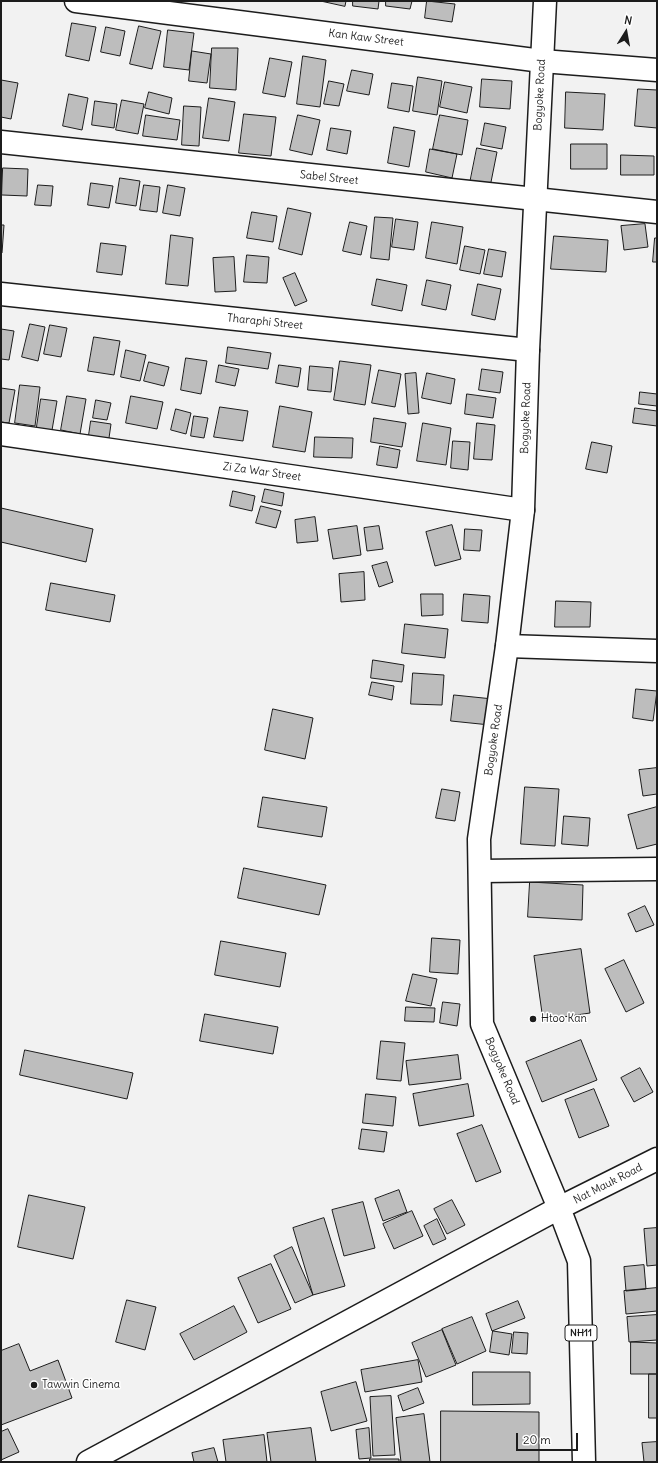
<!DOCTYPE html>
<style>
body{margin:0}
#map{position:relative;width:658px;height:1463px;overflow:hidden;background:#f2f2f2;font-family:Delius,sans-serif}
canvas{display:block}
.frame{position:absolute;inset:0;border:2px solid #1c1c1c;pointer-events:none}
.north{position:absolute;left:606px;top:12px;width:40px;height:40px;-webkit-text-stroke:3px #fff;paint-order:stroke;rotate:11deg;font-size:11px;font-weight:700;line-height:16px;text-align:center;color:#1c1c1c}
.north::after{content:'';display:block;margin:auto;width:14px;height:18px;background:#1c1c1c;clip-path:polygon(50% 0,100% 100%,50% 72%,0 100%)}
.scale{position:absolute;left:516px;top:1433px;width:62px;height:18px;box-sizing:border-box;border:2px solid #1c1c1c;border-top:0;padding-left:5px;font-size:12px;line-height:14px;white-space:nowrap;color:#1c1c1c;-webkit-text-stroke:3px #fff;paint-order:stroke}
</style>
<div id="map">
<canvas width="658" height="1463"></canvas>
<div class="frame"></div>
<div class="north">N</div>
<div class="scale">20 m</div>
</div>
<script>
const g = document.querySelector('canvas').getContext('2d');
g.lineJoin = 'round';
function paint(path, color) { g.fillStyle = color; g.fill(path, 'evenodd'); }
function stroke(path, color, width, dash) { g.strokeStyle = color; g.lineWidth = width; g.lineCap = dash ? 'butt' : 'round'; g.setLineDash(dash || []); g.stroke(path); }
function label(font, color, halo, rows, align = 'center') {
  g.font = font + ' Delius,sans-serif'; g.lineWidth = 3; g.setLineDash([]); g.textBaseline = 'middle'; g.strokeStyle = halo; g.fillStyle = color; for (const [text, x, y, turn = 0] of rows) {
    g.save(); g.translate(x, y); g.rotate((+turn || 0) * Math.PI / 180); g.textAlign = isNaN(turn) ? turn : align; if (halo) g.strokeText(text, 0, 0); g.fillText(text, 0, 0); g.restore();
  }
}
const building = new Path2D(`
 M321,1H346L345,6Z
 M353,1H379L378,9L353,6Z
 M386,1H412L410,9L386,6Z
 M427,1L455,4L452,22L425,18Z
 M72,23L96,27L89,61L66,56Z
 M139,26L161,31L152,69L130,64Z
 M106,27L125,31L120,56L101,52Z
 M168,30L194,33L189,70L164,67Z
 M212,48H238L236,90L210,88Z
 M192,51L211,54L207,83L189,81Z
 M303,56L326,60L320,107L297,104Z
 M270,58L292,62L285,97L263,93Z
 M352,70L373,74L369,95L347,91Z
 M418,77L442,81L437,115L413,111Z
 M482,79L512,81L510,109L480,107Z
 M1,80L18,83L11,119L1,117Z
 M329,81L344,84L339,106L324,104Z
 M445,82L472,87L467,113L440,107Z
 M392,83L413,86L409,112L388,108Z
 M638,89L657,90V128L635,126Z
 M149,92L172,98L169,114L145,108Z
 M566,92L605,94L603,130L565,128Z
 M69,94L88,98L82,130L63,126Z
 M209,98L235,102L229,141L203,138Z
 M122,100L144,104L138,134L116,130Z
 M95,101L117,104L114,128L92,125Z
 M184,106L201,107L199,146L182,145Z
 M244,114L276,117L271,156L239,153Z
 M146,115L180,120L177,140L143,136Z
 M298,115L320,120L312,155L290,150Z
 M440,115L468,120L462,155L433,149Z
 M485,123L506,127L502,149L481,145Z
 M394,127L415,131L409,167L388,163Z
 M331,128L351,131L347,154L327,150Z
 M571,144H607V169H571Z
 M477,148L497,152L490,187L470,183Z
 M430,149L457,154L452,178L426,172Z
 M621,155L654,156V175H621Z
 M3,168L28,169L27,196L2,195Z
 M120,178L140,181L136,206L116,203Z
 M91,183L113,186L109,208L88,205Z
 M38,185L53,186L51,206L35,205Z
 M144,185L160,187L157,212L140,210Z
 M168,185L185,188L180,216L163,213Z
 M288,208L311,213L302,255L279,249Z
 M252,212L277,216L273,242L247,238Z
 M375,217L393,218L389,260L371,258Z
 M396,219L418,222L414,250L392,247Z
 M350,222L367,226L361,255L343,251Z
 M432,222L463,227L457,264L426,258Z
 M645,224L648,247L624,250L621,226Z
 M1,225H4L2,253H1Z
 M171,235L193,238L188,286L166,284Z
 M554,236L608,240L606,272L551,269Z
 M655,238H657V262H653Z
 M101,243L126,246L122,275L97,272Z
 M465,246L485,250L480,274L460,270Z
 M489,249L506,252L502,277L484,274Z
 M247,255L269,257L267,283L244,282Z
 M234,257L236,291L215,292L213,258Z
 M295,273L307,301L295,306L283,278Z
 M377,279L407,285L402,311L372,305Z
 M427,280L451,285L446,310L422,305Z
 M478,284L501,289L495,320L472,315Z
 M30,324L45,327L38,361L22,357Z
 M50,325L67,328L61,357L44,354Z
 M1,329L14,331L9,360L1,359Z
 M94,337L120,341L114,375L88,371Z
 M228,347L271,353L268,369L226,363Z
 M126,350L146,355L140,381L121,377Z
 M186,358L207,361L201,394L181,390Z
 M340,361L371,365L365,405L334,400Z
 M149,362L169,367L164,386L144,381Z
 M219,365L239,369L235,386L216,382Z
 M279,365L301,368L298,387L276,383Z
 M310,366L333,368L331,392L308,390Z
 M482,369L503,372L500,393L479,390Z
 M379,370L401,374L395,407L372,403Z
 M416,373L419,413L408,414L405,374Z
 M427,373L455,379L451,404L422,398Z
 M20,385L40,387L35,426L15,423Z
 M1,388L15,390L9,423L1,422Z
 M640,392L657,394V406L639,404Z
 M467,394L496,398L493,418L465,414Z
 M67,396L86,399L80,434L61,430Z
 M131,396L163,402L157,429L126,423Z
 M41,399L57,401L51,436L36,433Z
 M96,400L111,403L107,420L93,418Z
 M280,406L312,412L305,452L273,447Z
 M220,407L248,411L243,441L214,437Z
 M635,408L657,411V426L633,423Z
 M176,409L191,413L186,434L171,430Z
 M194,416L208,418L204,438L191,436Z
 M374,418L406,423L402,447L371,442Z
 M91,421L111,424L108,445L88,442Z
 M423,423L451,428L446,465L417,461Z
 M477,423L495,425L492,460L474,459Z
 M315,437L353,438L352,458L314,457Z
 M453,441L470,442L468,470L451,468Z
 M592,442L612,446L607,473L586,469Z
 M380,446L400,450L397,468L377,465Z
 M265,489L284,493L282,506L262,502Z
 M233,491L255,496L252,511L230,506Z
 M261,506L281,511L276,528L256,523Z
 M1,508L93,529L86,562L1,542Z
 M315,517L318,541L297,543L295,520Z
 M452,525L461,559L435,566L426,532Z
 M357,526L361,555L333,559L328,530Z
 M379,526L383,549L367,551L364,528Z
 M465,529L482,530L480,551L464,550Z
 M387,562L393,582L379,587L372,566Z
 M364,572L365,600L341,602L339,574Z
 M51,583L115,595L110,622L46,610Z
 M421,594H443V615L422,616Z
 M464,594L490,596L488,623L462,621Z
 M556,601L591,602L590,627H555Z
 M405,624L448,629L445,658L402,653Z
 M373,660L404,665L402,682L371,678Z
 M413,673L444,675L442,705L411,704Z
 M372,682L394,686L392,700L369,695Z
 M636,689L657,691L653,721L633,718Z
 M454,695L493,699L490,725L451,721Z
 M273,709L313,718L305,759L265,750Z
 M657,768V794L643,796L639,770Z
 M525,787L559,789L555,846L521,844Z
 M442,789L460,792L455,821L436,818Z
 M263,797L327,807L322,837L258,827Z
 M657,807V844L637,849L628,815Z
 M564,816L590,818L588,846L562,844Z
 M244,868L326,885L319,915L238,898Z
 M530,882L583,885L582,920L528,917Z
 M645,906L654,925L636,932L628,914Z
 M432,938L460,940L458,974L430,972Z
 M221,941L286,953L280,987L215,975Z
 M581,949L590,1013L543,1020L534,956Z
 M624,960L644,1003L626,1012L605,969Z
 M413,974L437,979L431,1006L406,1001Z
 M443,1002L460,1004L457,1026L440,1023Z
 M406,1007L435,1008L434,1022L405,1021Z
 M205,1014L278,1027L273,1054L200,1041Z
 M581,1040L597,1080L542,1102L526,1062Z
 M381,1041L405,1043L401,1081L377,1079Z
 M25,1050L133,1073L127,1099L20,1075Z
 M458,1055L461,1079L409,1085L406,1061Z
 M640,1068L653,1092L634,1102L621,1078Z
 M468,1084L474,1116L419,1126L413,1094Z
 M594,1089L609,1126L579,1138L565,1100Z
 M366,1094L396,1097L393,1126L363,1123Z
 M482,1125L501,1172L476,1182L457,1134Z
 M362,1129L387,1132L384,1152L359,1149Z
 M399,1190L407,1212L383,1221L375,1199Z
 M29,1195L85,1207L73,1259L18,1247Z
 M452,1200L465,1225L447,1234L434,1209Z
 M363,1202L375,1248L344,1256L332,1210Z
 M412,1211L423,1236L394,1249L383,1224Z
 M324,1218L345,1286L313,1295L293,1228Z
 M437,1219L446,1239L433,1245L424,1226Z
 M657,1228V1265L647,1266L644,1229Z
 M292,1247L313,1295L295,1303L274,1256Z
 M271,1264L291,1309L258,1323L238,1278Z
 M644,1265L646,1289L626,1291L624,1267Z
 M657,1288V1311L626,1314L624,1291Z
 M127,1300L156,1307L145,1350L116,1342Z
 M518,1301L525,1318L492,1331L486,1314Z
 M234,1306L247,1332L194,1360L180,1334Z
 M657,1315V1340L629,1342L627,1317Z
 M472,1317L486,1351L457,1364L442,1329Z
 M442,1330L456,1365L426,1377L412,1343Z
 M493,1331L512,1334L509,1355L490,1352Z
 M514,1332L528,1333L527,1354L512,1353Z
 M631,1342L657,1343V1374H631Z
 M19,1344L30,1371L58,1360L72,1398L1,1425V1351Z
 M418,1360L422,1382L365,1392L361,1370Z
 M473,1372H530V1404L473,1405Z
 M649,1374H657V1418H649Z
 M356,1382L367,1421L331,1431L321,1392Z
 M418,1388L424,1403L403,1411L398,1396Z
 M391,1396L395,1455L373,1456L370,1397Z
 M441,1411L539,1412V1462H441Z
 M424,1414L430,1462H401L396,1418Z
 M311,1428L316,1462H271L267,1433Z
 M369,1428L371,1458L359,1459L356,1430Z
 M8,1429L19,1452L1,1460V1432Z
 M264,1435L267,1462H226L223,1440Z
 M657,1442V1462H644L642,1443Z
 M214,1448L218,1462H194L192,1453Z
 M370,1459H399V1462H370Z`);
paint(building, '#bdbdbd');
stroke(building, '#1c1c1c', 1);
const street = new Path2D(`
 M76,1L542,61L657,70
 M1,142L657,212
 M1,294L528,350
 M1,434L523,510
 M507,646L657,651
 M480,871L657,869`);
const secondary = new Path2D(`
 M545,1L528,350L523,510L507,646L479,839L482,1024L559,1208`);
const primary = new Path2D(`
 M88,1462L559,1208`);
const highway = new Path2D(`
 M584,1462L579,1261L559,1208L657,1159`);
stroke(street, '#1c1c1c', 25);
stroke(secondary, '#1c1c1c', 25);
stroke(primary, '#1c1c1c', 25);
stroke(highway, '#1c1c1c', 25);
stroke(street, '#fff', 22);
stroke(secondary, '#fff', 22);
stroke(primary, '#fff', 22);
stroke(highway, '#fff', 22);
for (const [x, y, r, color] of [
 [533,1019,4,"#1c1c1c"],
 [34,1385,4,"#1c1c1c"]
]) { const dot = new Path2D(); dot.arc(x, y, r, 0, 2 * Math.PI); g.fillStyle = color; g.fill(dot); stroke(dot, '#fff', 1.5); }
for (const [x, y, w] of [
 [581,1333,32]
]) { const box = new Path2D(); box.roundRect(x - w / 2, y - 8, w, 16, 3); g.fillStyle = '#fff'; g.fill(box); stroke(box, '#1c1c1c', 1); }
label('bold 10px', '#1c1c1c', null, [
 ["NH11",581,1333]
]);
label('11px', '#1c1c1c', '#fff', [
 ["Kan Kaw Street",366,38,7],
 ["Bogyoke Road",540,95,-87],
 ["Sabel Street",329,178,6],
 ["Tharaphi Street",265,322,6],
 ["Bogyoke Road",526,418,-88],
 ["Zi Za War Street",262,472,8],
 ["Bogyoke Road",494,740,-82],
 ["Bogyoke Road",502,1071,67],
 ["Nat Mauk Road",608,1184,-27]
]);
label('11px', '#1c1c1c', '#fff', [
 ["Htoo Kan",541,1019],
 ["Tawwin Cinema",42,1385]
], 'left');
</script>
